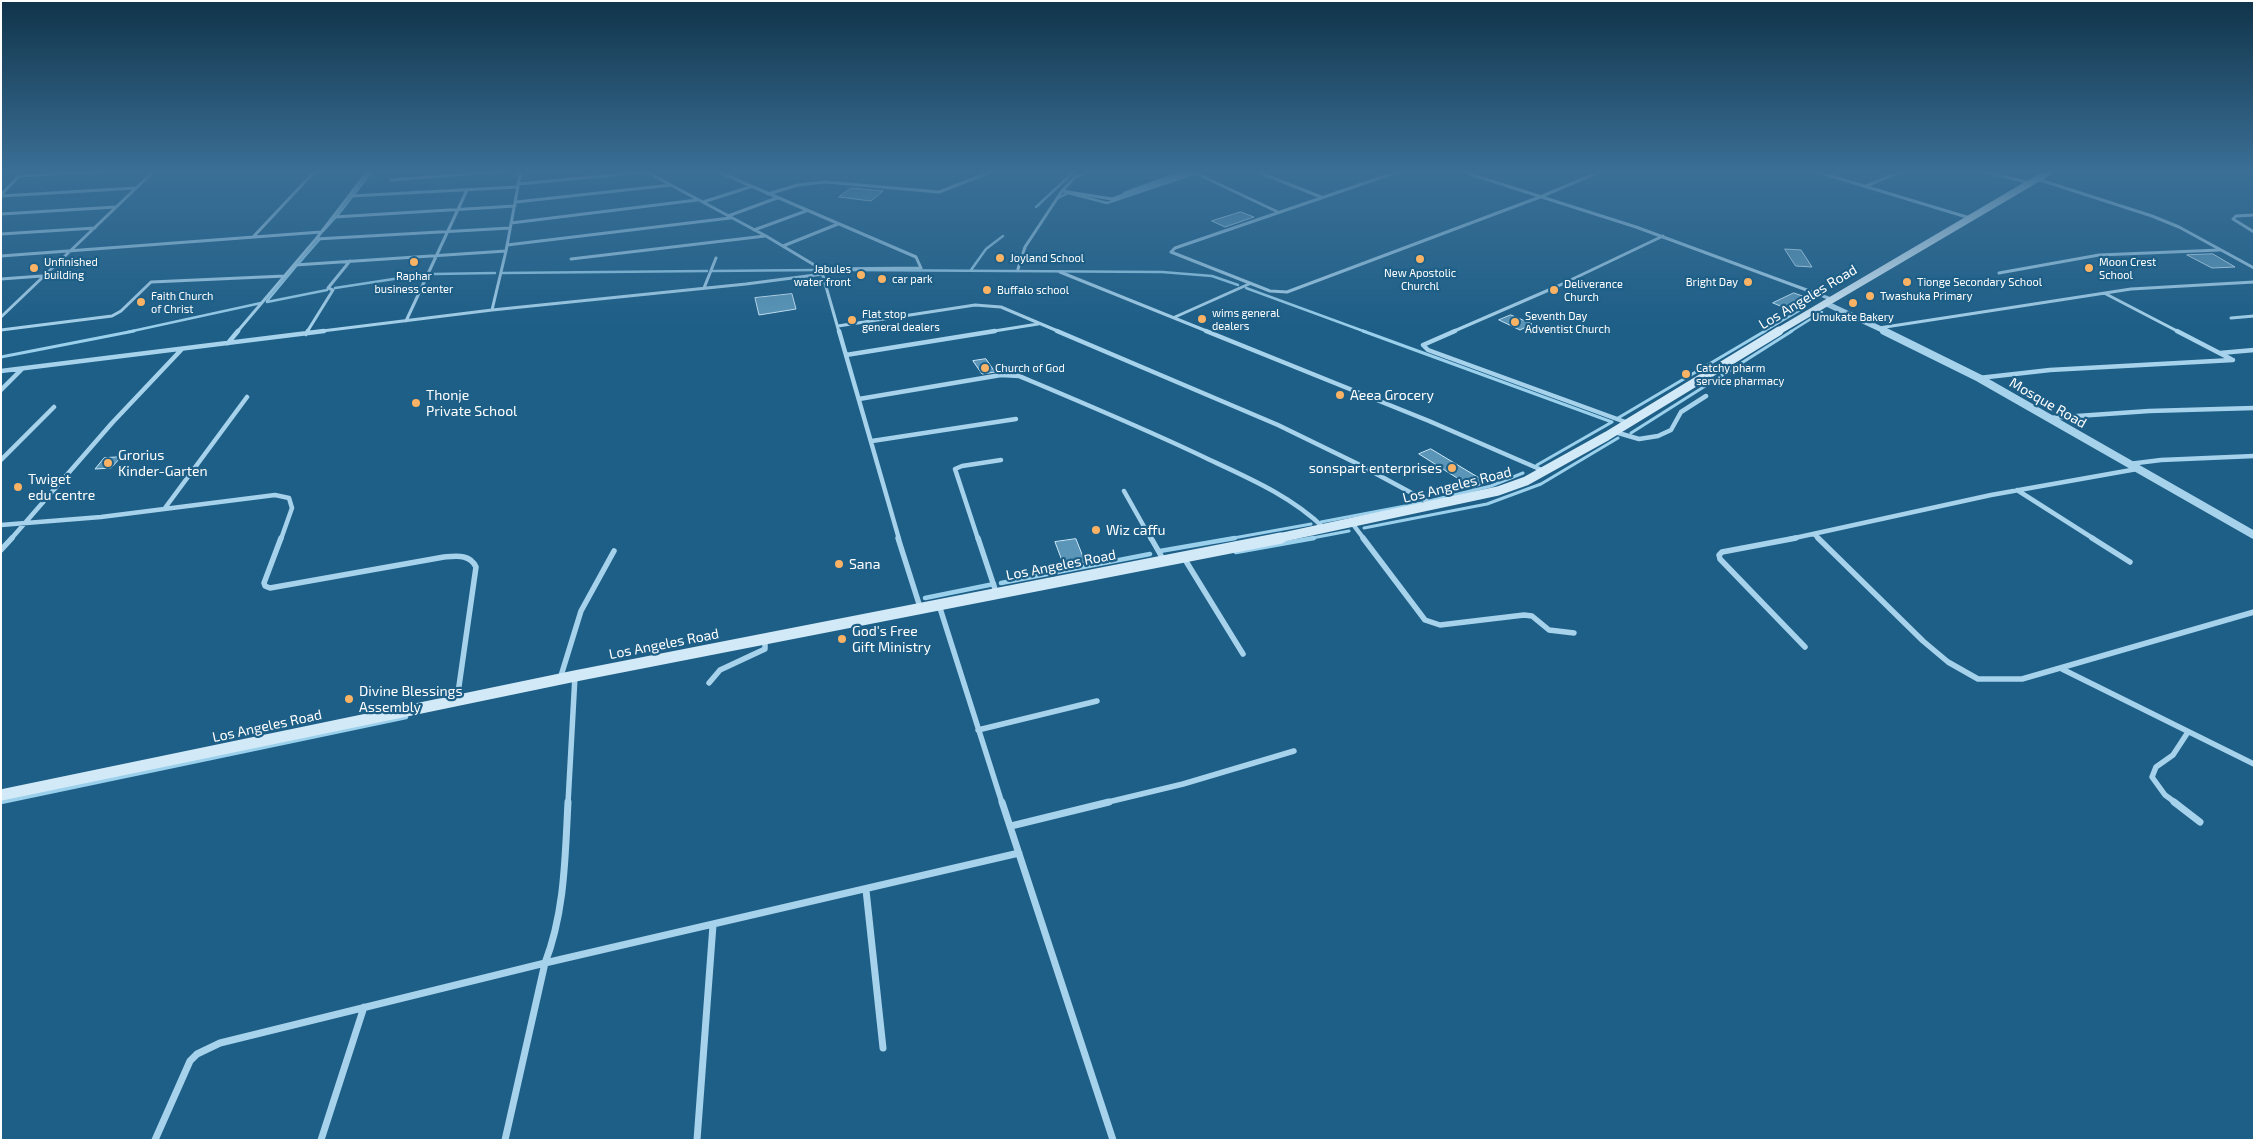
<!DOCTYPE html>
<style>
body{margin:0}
#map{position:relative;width:2255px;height:1141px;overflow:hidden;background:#1e5f87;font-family:"Exo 2",sans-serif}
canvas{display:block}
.frame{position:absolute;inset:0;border:2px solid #fff;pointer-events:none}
</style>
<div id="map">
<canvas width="2255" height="1141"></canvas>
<div class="frame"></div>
</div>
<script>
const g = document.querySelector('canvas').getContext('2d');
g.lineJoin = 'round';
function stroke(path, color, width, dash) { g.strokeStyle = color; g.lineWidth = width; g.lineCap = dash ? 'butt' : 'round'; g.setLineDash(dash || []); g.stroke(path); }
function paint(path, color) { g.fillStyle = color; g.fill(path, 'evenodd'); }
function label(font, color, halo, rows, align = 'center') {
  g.font = font + ' "Exo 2",sans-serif'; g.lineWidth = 4.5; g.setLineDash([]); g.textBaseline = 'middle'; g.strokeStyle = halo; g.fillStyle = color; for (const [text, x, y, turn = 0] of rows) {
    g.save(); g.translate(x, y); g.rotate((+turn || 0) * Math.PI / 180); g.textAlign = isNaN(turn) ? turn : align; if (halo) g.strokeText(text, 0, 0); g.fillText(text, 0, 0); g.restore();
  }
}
stroke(new Path2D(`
 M1196,173L1204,170
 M1124,193L1187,170
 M1058,198L1068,193L1107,203L1193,174
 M1036,207L1076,170
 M337,216L373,170
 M323,231L335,218
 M299,263L319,240
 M851,270L1162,272L1212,276L1238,285
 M971,270L986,249L1003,236
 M712,271L817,270
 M501,273L707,271
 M433,274L495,273
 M335,288L426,274
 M1246,288L1366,332
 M267,301L297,265
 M267,302L327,290
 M128,332L261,303
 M1763,332L1802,309
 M1790,332L1822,312`), '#9ad0ec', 2.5);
stroke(new Path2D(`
 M1363,331L1612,422
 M1,357L134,331
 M1618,418L1765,331
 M1631,433L1792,331
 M1537,465L1612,422
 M1429,501L1491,486L1523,473
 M1321,522L1421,503
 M1364,528L1487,504L1541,484L1618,438
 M1228,539L1311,524
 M1307,539L1349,531`), '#9ad0ec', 3);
stroke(new Path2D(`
 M1160,551L1235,538
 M1236,552L1314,538
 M1001,583L1150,554
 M925,598L994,584
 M1,802L406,717`), '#9ad0ec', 4.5);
const building = new Path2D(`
 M851,188L872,190L883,191L871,201L839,197Z
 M1241,212L1254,217L1225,227L1212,221Z
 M1785,249L1801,250L1812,267L1796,266Z
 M2213,254L2235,267L2212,268L2187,255Z
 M1794,293L1808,298L1790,310L1773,303Z
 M792,294L796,309L759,315L755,298Z
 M1511,315L1532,324L1520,330L1499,320Z
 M986,359L995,372L982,374L973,361Z
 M1431,449L1486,482L1473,488L1419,454Z
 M121,457L111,468L95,469L104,458Z
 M1076,539L1085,562L1064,566L1055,542Z`);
paint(building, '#5b96b8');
stroke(building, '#cbe8f8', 1);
stroke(new Path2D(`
 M643,170L766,236L821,269L839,332
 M714,170L916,257L921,268L821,269
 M1093,170L1075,177L1062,191L1112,199L1196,170
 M1253,170L1321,197
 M1403,170L1175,248L1171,252L1270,291L1287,292L1540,197L1604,170
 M1457,170L1636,227L1831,299
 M1811,170L1970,218
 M1978,170L2030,183
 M1191,171L1278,212
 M2037,179L2152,216L2179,227L2254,268
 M391,180L520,170
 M518,184L646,172
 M1866,186L1905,170
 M768,194L798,185L825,182L939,192L996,170
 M1,195L19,176L125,170
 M1,196L136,188
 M351,196L517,187
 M516,202L671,185
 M703,202L750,187
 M1,214L116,207
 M2254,215L2236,216L2233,219L2254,232
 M728,216L777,198
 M334,217L515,206
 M511,223L697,200
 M754,230L806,211
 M1,234L95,228
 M254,236L316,170
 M316,239L510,228
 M507,245L730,218
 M783,246L838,224
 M1,256L321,232
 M571,259L765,236
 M295,265L506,251
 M1018,269L1025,247L1062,191
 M1060,272L1209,332
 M1999,273L2099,255L2220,250
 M1,279L42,276
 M704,288L716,258
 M2106,294L2179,332
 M492,310L506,251L521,170
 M1,317L155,170
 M1175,317L1249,284
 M2231,318L2254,316
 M406,321L467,190
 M838,326L975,305L1001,307L1060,332
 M1879,328L2131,289L2254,282
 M1,330L112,316L121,311L151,282L285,276
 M237,332L316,239L369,170
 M307,332L333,290L328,288L350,261
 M314,332L492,310L746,284L823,274
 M988,332L1038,324
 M1452,332L1558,286L1663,236`), '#a7d2eb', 3);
stroke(new Path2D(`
 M839,331L899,539
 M1057,331L1278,425L1358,464L1432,504
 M1206,331L1429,421L1544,471
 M1455,331L1423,345L1428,350L1628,423
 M2177,331L2231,359
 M306,334L308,331
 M228,343L238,331
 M2220,353L2254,350
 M846,355L995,331
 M1,371L324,331
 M1979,378L2050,370L2233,360
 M1,390L22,369
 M859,399L1001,375L1019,376C1083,403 1148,430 1210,460C1251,479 1292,497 1324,528
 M2049,418L2149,411L2254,408
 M1615,432L1639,439L1658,436L1671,430L1681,412L1706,396
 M872,441L1016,419
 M1,460L54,407
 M2129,464L2161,460L2254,456
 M2017,490L2094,539
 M1124,491L1151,539
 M165,508L247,397
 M1352,523L1364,539
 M1,525L101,517L275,495L289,498L292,508L281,539
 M1814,534L1819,539
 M11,539L112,423L182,349
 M978,539L955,469L962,466L1001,460
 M1790,539L1991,495L2137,469`), '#a7d2eb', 4.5);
stroke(new Path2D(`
 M281,538L264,583L265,586L270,588L444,557C457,556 470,554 476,567L457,700
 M898,538L920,607
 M978,538L996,592
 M1151,538L1163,559
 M1363,538L1425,620L1440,625L1524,615L1532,616L1549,630L1574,633
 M1796,538L1722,552L1719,555L1720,559L1805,647
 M1818,538L1923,641L1948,662L1978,679H2022L2254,612
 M2092,538L2130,562
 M1,550L12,538
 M1184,558L1243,654
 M939,605L1002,803
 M2062,669L2254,764
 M560,679L581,611L614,551
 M709,683L720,670L765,649V639
 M978,730L1097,701
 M568,803L575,676
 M1104,803L1183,784L1294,751
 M2176,803L2165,795L2152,777L2156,767L2173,755L2188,732`), '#a7d2eb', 5.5);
stroke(new Path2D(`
 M1002,802L1113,1140
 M2174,802L2200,822
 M1011,826L1109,802
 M866,890L883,1048
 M155,1140L190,1061L197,1054L220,1043L545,963L1019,853
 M321,1140L364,1007
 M505,1140L545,963C565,911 565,857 568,802
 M697,1140L713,925`), '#a7d2eb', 7);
stroke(new Path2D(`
 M1825,303L1887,332`), '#a7d2eb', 5.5);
stroke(new Path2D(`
 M1884,331L1979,378L2254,535`), '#a7d2eb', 8);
stroke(new Path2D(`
 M1777,332L2052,170`), '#d2eaf8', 7);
stroke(new Path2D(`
 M1274,539L1498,491L1526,481L1607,436L1779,331`), '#d2eaf8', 9);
stroke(new Path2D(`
 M1,795L575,676L1281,538`), '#d2eaf8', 11);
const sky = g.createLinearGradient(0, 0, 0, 330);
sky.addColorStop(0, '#10344a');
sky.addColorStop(0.52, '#3b6f96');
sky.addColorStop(1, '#3b6f9600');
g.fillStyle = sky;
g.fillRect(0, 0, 2255, 330);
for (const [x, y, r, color] of [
 [1000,258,5,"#fab365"],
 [1420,259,5,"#fab365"],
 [414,262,5,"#fab365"],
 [34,268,5,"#fab365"],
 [2089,268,5,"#fab365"],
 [861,275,5,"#fab365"],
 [882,279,5,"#fab365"],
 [1748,282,5,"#fab365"],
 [1907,282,5,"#fab365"],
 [987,290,5,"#fab365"],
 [1554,290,5,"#fab365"],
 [1870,296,5,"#fab365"],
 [141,302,5,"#fab365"],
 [1853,303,5,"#fab365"],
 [1202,319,5,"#fab365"],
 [852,320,5,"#fab365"],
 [1515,322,5,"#fab365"],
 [985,368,5,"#fab365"],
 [1686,374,5,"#fab365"],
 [1340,395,5,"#fab365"],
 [416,403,5,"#fab365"],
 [108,463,5,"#fab365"],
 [1452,468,5,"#fab365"],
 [18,487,5,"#fab365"],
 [1096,530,5,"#fab365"],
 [839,564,5,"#fab365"],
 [842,639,5,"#fab365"],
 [349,699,5,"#fab365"]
]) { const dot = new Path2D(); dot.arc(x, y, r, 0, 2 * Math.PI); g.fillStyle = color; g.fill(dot); stroke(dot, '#1e5f87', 2); }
label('11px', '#fff', '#1e5f87', [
 ["Joyland School",1010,258],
 ["Unfinished",44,262],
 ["building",44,275],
 ["Moon Crest",2099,262],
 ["School",2099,275],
 ["Jabules",851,269,"right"],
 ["water front",851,282,"right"],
 ["New Apostolic",1420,273,"center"],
 ["Churchl",1420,286,"center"],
 ["Raphar",414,276,"center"],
 ["business center",414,289,"center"],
 ["car park",892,279],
 ["Bright Day",1738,282,"right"],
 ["Tionge Secondary School",1917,282],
 ["Deliverance",1564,284],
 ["Church",1564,297],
 ["Buffalo school",997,290],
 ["Faith Church",151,296],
 ["of Christ",151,309],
 ["Twashuka Primary",1880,296],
 ["wims general",1212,313],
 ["dealers",1212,326],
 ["Flat stop",862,314],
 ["general dealers",862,327],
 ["Seventh Day",1525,316],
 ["Adventist Church",1525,329],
 ["Umukate Bakery",1853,317,"center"],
 ["Church of God",995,368],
 ["Catchy pharm",1696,368],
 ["service pharmacy",1696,381]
], 'left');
label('14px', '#fff', '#1e5f87', [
 ["Los Angeles Road",1808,297,-31],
 ["Mosque Road",2048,403,30],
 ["Los Angeles Road",1457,485,-14],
 ["Los Angeles Road",1061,565,-11],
 ["Los Angeles Road",664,644,-11],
 ["Los Angeles Road",267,726,-12]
]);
label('14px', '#fff', '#1e5f87', [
 ["Thonje",426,395],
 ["Private School",426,411],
 ["Aeea Grocery",1350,395],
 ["Grorius",118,455],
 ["Kinder-Garten",118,471],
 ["sonspart enterprises",1442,468,"right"],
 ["Twiget",28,479],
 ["edu centre",28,495],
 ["Wiz caffu",1106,530],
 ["Sana",849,564],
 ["God's Free",852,631],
 ["Gift Ministry",852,647],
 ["Divine Blessings",359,691],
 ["Assembly",359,707]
], 'left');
</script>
